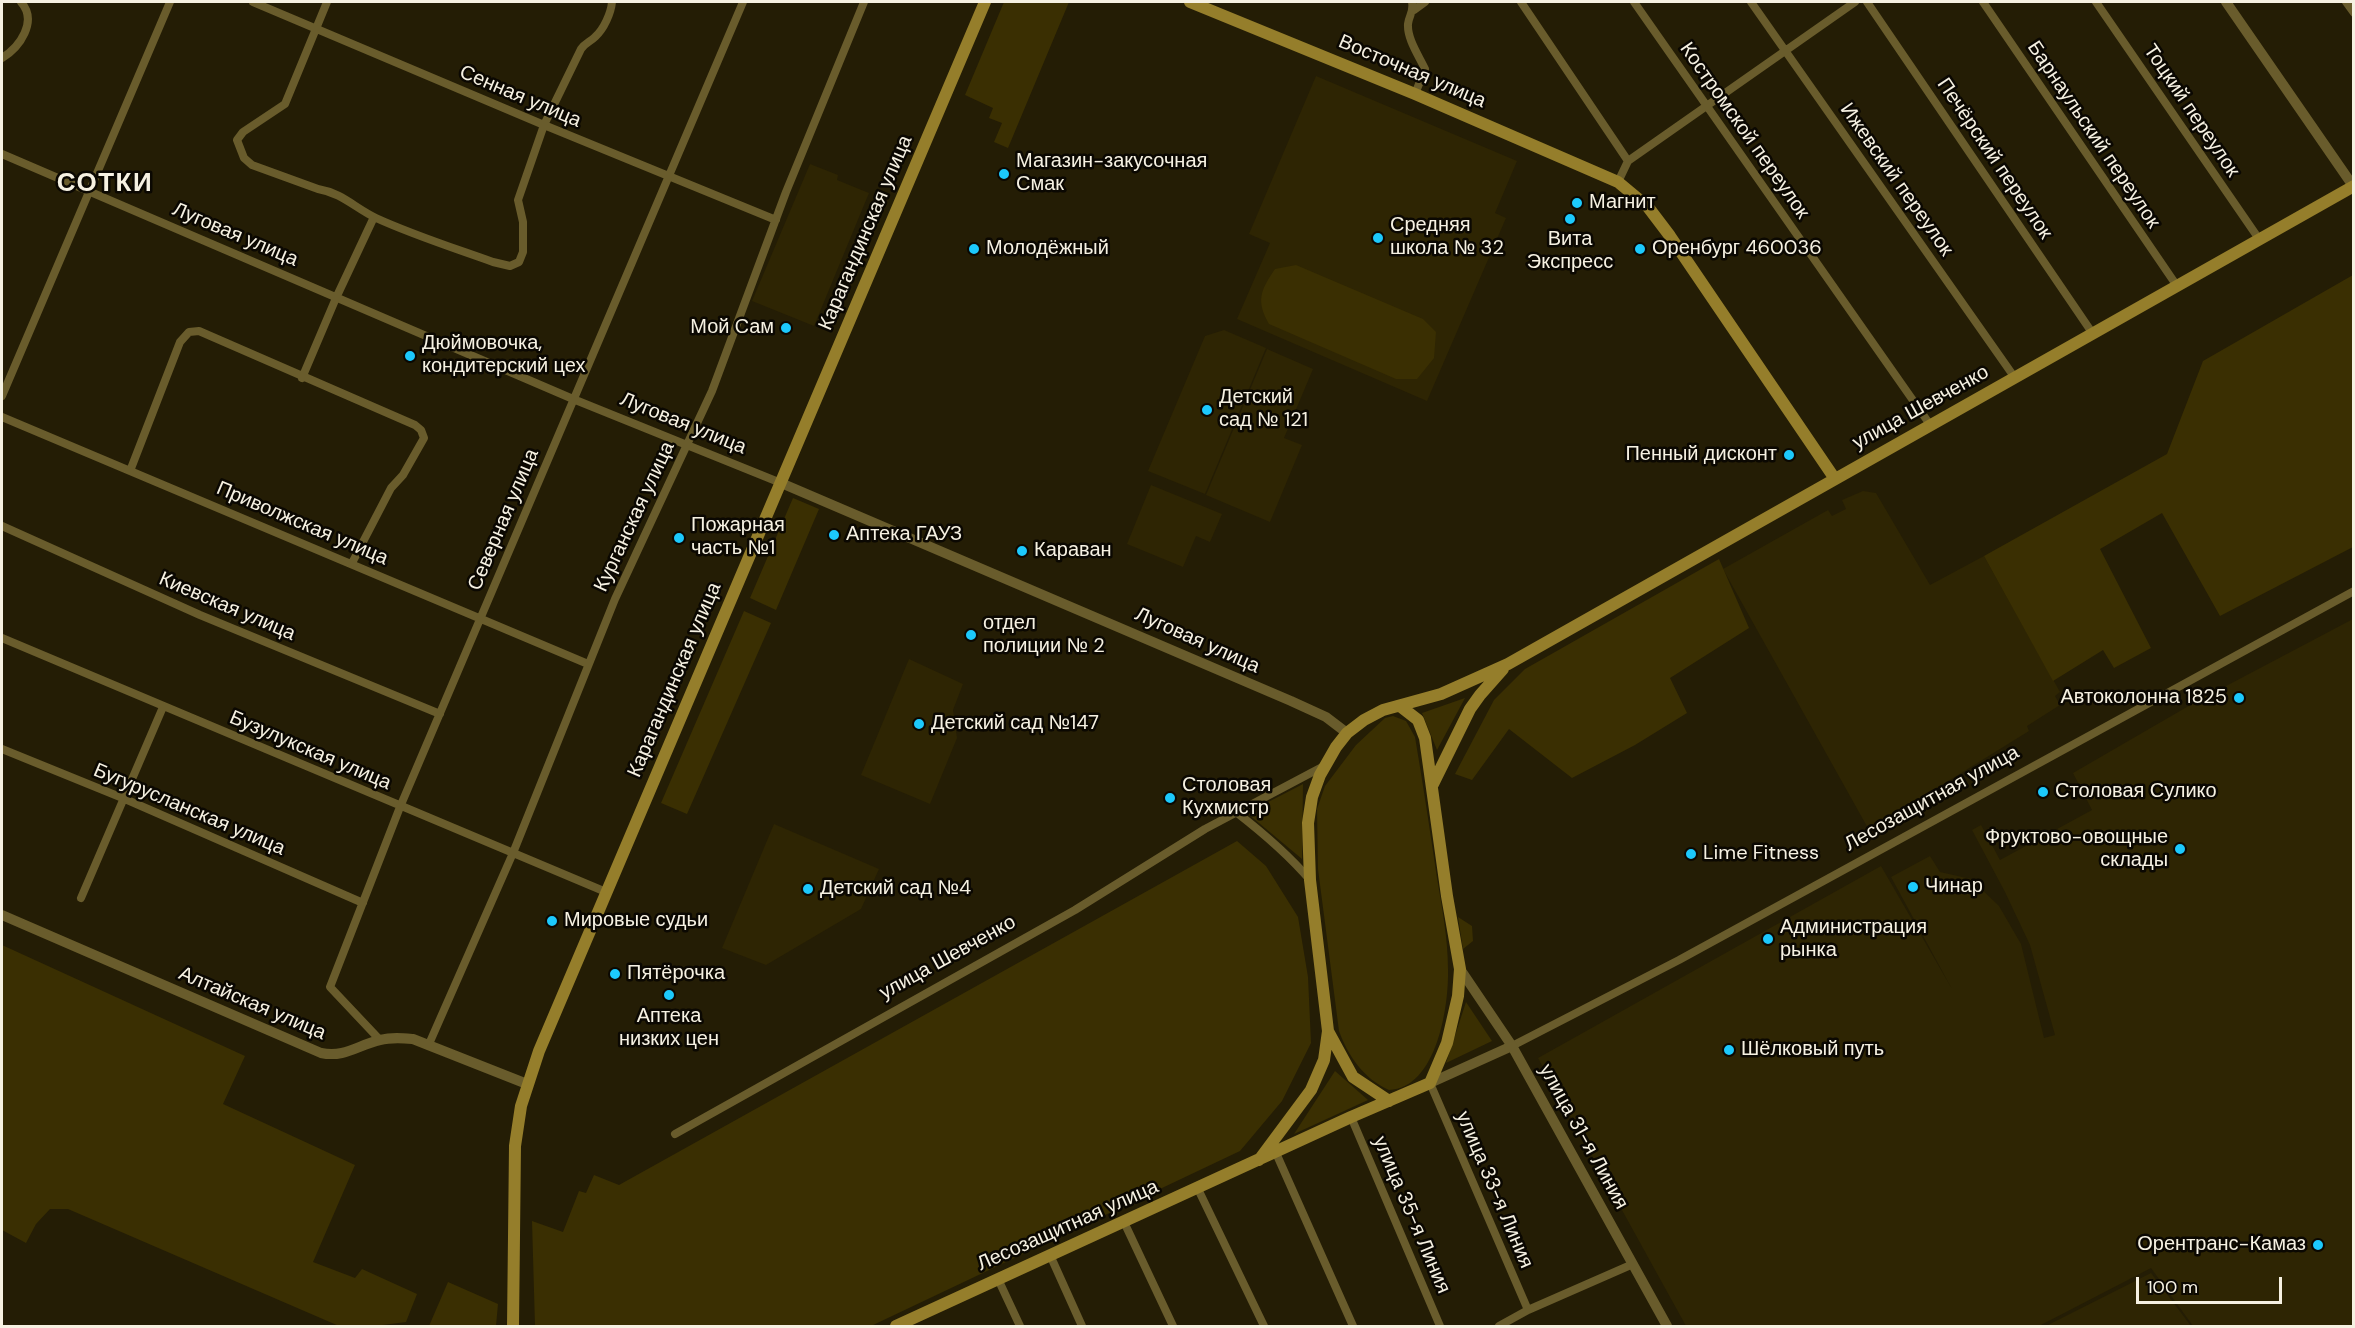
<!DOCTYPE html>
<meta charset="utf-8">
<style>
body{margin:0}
#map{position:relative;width:2355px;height:1328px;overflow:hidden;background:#241d05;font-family:"DM Sans",sans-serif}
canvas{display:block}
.frame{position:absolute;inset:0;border:3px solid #f6f1e2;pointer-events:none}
.scale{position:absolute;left:2136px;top:1277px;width:146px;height:27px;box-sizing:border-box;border:3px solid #f6f1e2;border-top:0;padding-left:8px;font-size:18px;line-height:21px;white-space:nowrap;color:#f6f1e2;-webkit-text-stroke:4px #0b0802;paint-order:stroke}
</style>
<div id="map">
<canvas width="2355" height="1328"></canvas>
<div class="frame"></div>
<div class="scale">100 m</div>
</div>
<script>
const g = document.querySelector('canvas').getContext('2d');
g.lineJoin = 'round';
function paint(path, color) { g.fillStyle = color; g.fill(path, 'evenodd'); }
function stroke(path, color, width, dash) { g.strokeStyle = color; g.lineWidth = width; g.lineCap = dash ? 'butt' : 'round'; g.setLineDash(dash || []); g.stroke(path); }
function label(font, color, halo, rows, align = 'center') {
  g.font = font + ' "DM Sans",sans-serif'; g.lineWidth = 5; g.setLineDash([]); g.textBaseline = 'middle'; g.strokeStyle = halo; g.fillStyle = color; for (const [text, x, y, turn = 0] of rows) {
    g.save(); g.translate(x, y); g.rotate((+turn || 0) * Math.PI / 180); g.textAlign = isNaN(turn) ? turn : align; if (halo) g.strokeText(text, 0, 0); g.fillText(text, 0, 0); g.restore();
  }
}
paint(new Path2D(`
 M1316,76L1517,161L1495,213L1506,218L1427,401L1237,319L1270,243L1249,234Z
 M810,164L838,175L837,180L869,193L814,326L752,301Z
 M1224,330L1266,348L1205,494L1148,471L1205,336Z
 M1267,349L1313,369L1284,438L1302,445L1270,522L1206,495Z
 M1151,485L1222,514L1210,542L1196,536L1183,567L1127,544Z
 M1863,491L1876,493L1930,585L1984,556L2060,692L2055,696L2060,705L2027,726L2029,731L1869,830L1723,569L1828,510L1832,516L1846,509L1842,500Z
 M2353,619V1326H2193L2151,1268L2039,1326H1686L1538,1058L1881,866L1952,989L1891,877L1930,856L1940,872L1971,879L1999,906L2021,944L2044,1038L2055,1035L2030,945L2005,892L1972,830L1981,825L2000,860L2092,810L2073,773L2192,704Z
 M909,659L963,684L953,710L957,738L930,804L861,775Z
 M774,824L879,869L861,909L766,965L722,948Z
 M2151,1273L2191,1326H2046Z`), '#2e2503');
paint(new Path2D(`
 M1004,2H1069L1008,148L994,142L1002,123L989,118L993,108L965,95Z
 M1296,265L1423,319L1436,332L1434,358L1417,379H1396L1269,324C1256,301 1260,291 1275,269Z
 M2353,275V547L2220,616L2162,513L2100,549L2151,648L2114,668L2103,650L2053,681L1984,556L2167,454L2203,361Z
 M793,498L819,509L776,610L750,598Z
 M1719,559L1749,628L1670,678L1687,713L1635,745L1572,778L1509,729L1472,780L1455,774L1494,700L1525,669Z
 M744,611L771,623L687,814L661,803Z
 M1465,698L1437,750L1422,713Z
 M1393,716L1406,721L1415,737C1423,784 1430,831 1437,878C1442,908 1448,938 1448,969C1449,1006 1437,1088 1389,1090C1364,1079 1348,1056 1339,1031L1318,869L1317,809L1325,786L1356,745L1385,718Z
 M1303,784L1302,859L1247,813Z
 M1237,841L1266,866L1298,917L1308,977L1311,1043L1282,1101L1240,1151L871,1326H535L532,1221L563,1232L579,1191L586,1193L594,1175L619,1185Z
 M1458,917L1472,926L1473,941L1463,949Z
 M2,945L245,1056L223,1104L355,1165L313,1262L355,1278L362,1269L417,1294L406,1322L375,1326H339L68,1209H50L36,1224L26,1243L2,1230Z
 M1466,1002L1492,1041L1446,1063Z
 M1335,1071L1368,1100L1294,1134Z
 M448,1282L498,1304L496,1326H429Z`), '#3a2f02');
stroke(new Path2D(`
 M253,2L544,125L776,220
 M327,2L285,104L243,132L237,140L244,158L252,165L318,189C342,193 355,208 376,218C413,235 454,248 493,262L510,266L519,262L523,252V222L518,200L544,125L581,49C585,43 590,42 595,37C604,29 611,13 612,2
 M1412,2C1414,12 1409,15 1408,24C1407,39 1419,56 1425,69L1415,94
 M1521,2L1628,161L1618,182
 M1634,2L1931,426
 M1751,2L2015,378
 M1867,2L2093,334
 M1983,2L2177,286
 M2096,2L2259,239
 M2346,2L2354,13
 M1414,10L1425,2
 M2,58C20,47 38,21 21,2
 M2,154L573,399L781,483
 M1628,161L1855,2
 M302,378L336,298L374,217
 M2,396L170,2
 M2,417L588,664
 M130,471L180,342L189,332L199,331L415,425L421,430L424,438L403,475L391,488L352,563
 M2,526L200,615L440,714
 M2,638L606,892
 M2,749L125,799L363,903
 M1236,812C1263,833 1288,854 1310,880
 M81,898L163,707
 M380,1040L330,987L400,807L743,2
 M429,1044L513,853L615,599L712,391L786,192L864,2
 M1512,1046L1679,960L2354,591
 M1430,1083L1528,1310
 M1351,1117L1440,1326
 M675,1134L1075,910L1205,829L1324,766
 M1276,1153L1353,1326
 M1198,1189L1264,1326
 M1124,1222L1173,1326
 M1050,1255L1082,1326
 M998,1279L1020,1326
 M1499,1326L1528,1310L1633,1264`), '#695c2c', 8);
stroke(new Path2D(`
 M2226,2L2353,186
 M781,483L1291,701L1326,717L1347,733
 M2,915L321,1053C345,1058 358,1045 380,1040C392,1037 402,1038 413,1039L527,1084
 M1460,969L1512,1046L1667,1326
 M1430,1083L1512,1046`), '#695c2c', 10);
stroke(new Path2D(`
 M1190,2L1415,94L1618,182L1648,207L1670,236L1835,479
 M1433,784L1470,709L1480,695L1503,669
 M1389,1101L1353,1077L1328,1031L1310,880L1308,823L1312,797L1320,775L1336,747L1347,733L1364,720L1383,710L1441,694L1508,664L2354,186
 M1259,1160L1311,1090L1324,1060L1328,1031
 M513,1326L515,1146L521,1106L539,1051L985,2
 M896,1326L1351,1117L1430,1083L1447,1043L1458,996L1460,969L1447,896L1425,738L1418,720L1400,706`), '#957e2b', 12);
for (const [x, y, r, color] of [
 [1004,174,6,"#1cc9fc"],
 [1577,203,6,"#1cc9fc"],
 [1570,219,6,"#1cc9fc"],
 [1378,238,6,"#1cc9fc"],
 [974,249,6,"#1cc9fc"],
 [1640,249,6,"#1cc9fc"],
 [786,328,6,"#1cc9fc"],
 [410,356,6,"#1cc9fc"],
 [1207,410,6,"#1cc9fc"],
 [1789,455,6,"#1cc9fc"],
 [834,535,6,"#1cc9fc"],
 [679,538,6,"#1cc9fc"],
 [1022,551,6,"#1cc9fc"],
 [971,635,6,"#1cc9fc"],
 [2239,698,6,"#1cc9fc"],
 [919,724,6,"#1cc9fc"],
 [2043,792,6,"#1cc9fc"],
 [1170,798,6,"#1cc9fc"],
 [2180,849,6,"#1cc9fc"],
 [1691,854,6,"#1cc9fc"],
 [1913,887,6,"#1cc9fc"],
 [808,889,6,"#1cc9fc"],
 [552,921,6,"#1cc9fc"],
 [1768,939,6,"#1cc9fc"],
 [615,974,6,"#1cc9fc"],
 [669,995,6,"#1cc9fc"],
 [1729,1050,6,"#1cc9fc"],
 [2318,1245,6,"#1cc9fc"]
]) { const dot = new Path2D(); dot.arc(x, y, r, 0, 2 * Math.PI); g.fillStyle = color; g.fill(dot); stroke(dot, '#0b0802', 2); }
label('20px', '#f6f1e2', '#0b0802', [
 ["Восточная улица",1412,72,23],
 ["Сенная улица",520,97,23],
 ["Тоцкий переулок",2191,111,56],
 ["Костромской переулок",1744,131,55],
 ["Барнаульский переулок",2093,135,56],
 ["Печёрский переулок",1994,159,56],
 ["Ижевский переулок",1896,180,55],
 ["Карагандинская улица",866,233,-67],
 ["Луговая улица",235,235,23],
 ["улица Шевченко",1921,408,-29],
 ["Луговая улица",683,424,22],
 ["Курганская улица",635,517,-65],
 ["Северная улица",504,520,-67],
 ["Приволжская улица",302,524,23],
 ["Киевская улица",227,607,23],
 ["Луговая улица",1197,641,24],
 ["Карагандинская улица",675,680,-67],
 ["Бузулукская улица",310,751,23],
 ["Лесозащитная улица",1932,799,-29],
 ["Бугурусланская улица",189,810,23],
 ["улица Шевченко",948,958,-29],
 ["Алтайская улица",252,1004,23],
 ["улица 31-я Линия",1583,1137,61],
 ["улица 33-я Линия",1494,1190,67],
 ["улица 35-я Линия",1411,1215,67],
 ["Лесозащитная улица",1068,1226,-24]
]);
label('20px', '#f6f1e2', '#0b0802', [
 ["Магазин-закусочная",1016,162],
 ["Смак",1016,185],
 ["Магнит",1589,203],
 ["Средняя",1390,226],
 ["школа № 32",1390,249],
 ["Вита",1570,240,"center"],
 ["Экспресс",1570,263,"center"],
 ["Молодёжный",986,249],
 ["Оренбург 460036",1652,249],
 ["Мой Cам",774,328,"right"],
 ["Дюймовочка,",422,344],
 ["кондитерский цех",422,367],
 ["Детский",1219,398],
 ["сад № 121",1219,421],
 ["Пенный дисконт",1777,455,"right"],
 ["Пожарная",691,526],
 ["часть №1",691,549],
 ["Аптека ГАУЗ",846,535],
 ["Караван",1034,551],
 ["отдел",983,624],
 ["полиции № 2",983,647],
 ["Автоколонна 1825",2227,698,"right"],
 ["Детский сад №147",931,724],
 ["Столовая",1182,786],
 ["Кухмистр",1182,809],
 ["Столовая Сулико",2055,792],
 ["Фруктово-овощные",2168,838,"right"],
 ["склады",2168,861,"right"],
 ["Lime Fitness",1703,854],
 ["Чинар",1925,887],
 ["Детский сад №4",820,889],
 ["Мировые судьи",564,921],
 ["Администрация",1780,928],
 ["рынка",1780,951],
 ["Пятёрочка",627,974],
 ["Аптека",669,1017,"center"],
 ["низких цен",669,1040,"center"],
 ["Шёлковый путь",1741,1050],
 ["Орентранс-Камаз",2306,1245,"right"]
], 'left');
g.letterSpacing = '1.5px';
label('bold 26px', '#f6f1e2', '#0b0802', [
 ["СОТКИ",105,184]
]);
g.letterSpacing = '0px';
</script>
